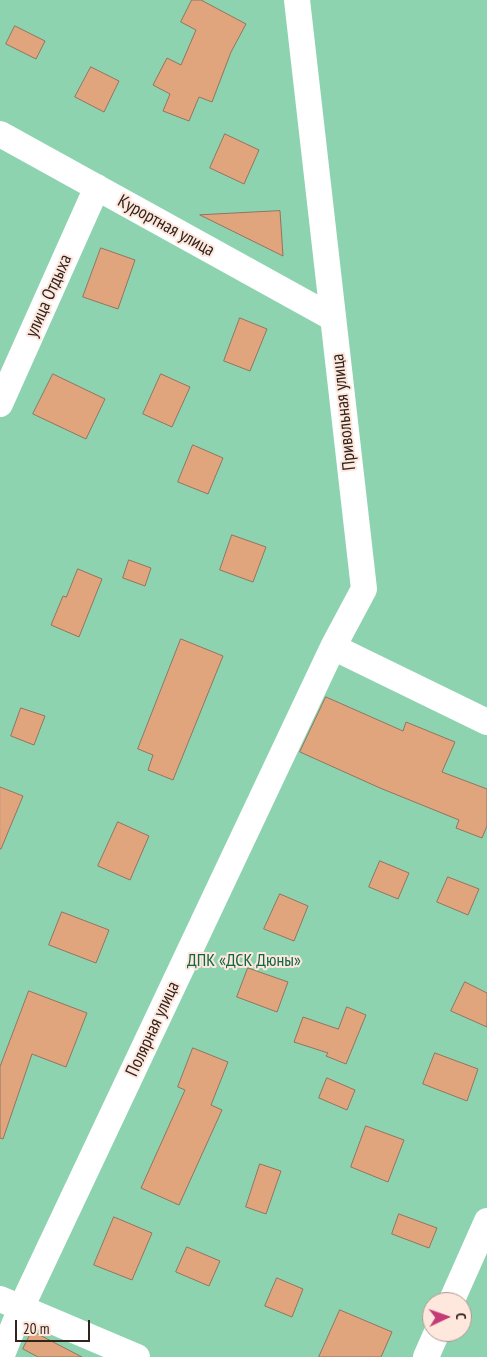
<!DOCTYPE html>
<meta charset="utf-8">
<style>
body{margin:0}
#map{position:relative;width:487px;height:1357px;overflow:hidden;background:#fee7dc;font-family:"PT Sans Narrow",sans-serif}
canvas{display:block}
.north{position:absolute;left:422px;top:1292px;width:50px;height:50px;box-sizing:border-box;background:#fee7dc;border:1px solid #ac9990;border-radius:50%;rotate:87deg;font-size:14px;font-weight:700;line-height:20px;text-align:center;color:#31231d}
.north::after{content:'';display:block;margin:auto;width:18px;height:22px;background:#c43b76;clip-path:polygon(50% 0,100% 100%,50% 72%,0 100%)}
.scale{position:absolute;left:15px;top:1320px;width:75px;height:22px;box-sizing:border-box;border:2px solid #31231d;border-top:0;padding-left:6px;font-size:15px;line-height:18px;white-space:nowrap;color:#31231d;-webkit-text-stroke:4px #fee7dc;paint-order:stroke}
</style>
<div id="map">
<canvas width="487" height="1357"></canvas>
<div class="north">С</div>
<div class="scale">20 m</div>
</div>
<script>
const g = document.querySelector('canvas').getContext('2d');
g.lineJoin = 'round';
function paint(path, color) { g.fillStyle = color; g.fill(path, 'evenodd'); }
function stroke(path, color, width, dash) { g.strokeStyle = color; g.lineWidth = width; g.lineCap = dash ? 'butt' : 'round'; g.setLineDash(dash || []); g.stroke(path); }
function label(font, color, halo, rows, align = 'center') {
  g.font = font + ' "PT Sans Narrow",sans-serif'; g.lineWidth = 4; g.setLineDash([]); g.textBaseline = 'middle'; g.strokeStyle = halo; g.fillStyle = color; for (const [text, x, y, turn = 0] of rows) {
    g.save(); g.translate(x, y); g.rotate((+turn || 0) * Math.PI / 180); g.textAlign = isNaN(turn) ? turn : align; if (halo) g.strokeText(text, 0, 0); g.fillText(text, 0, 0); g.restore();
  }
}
paint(new Path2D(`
 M0,0H487V1357H0ZM432,1302H462V1332H432Z`), '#8ed3b0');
const building = new Path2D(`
 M192,0H201L246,24L231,52L212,102L199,97L189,121L163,111L170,94L153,85L167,58L181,65L196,30L181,22Z
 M15,26L45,41L36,59L6,44Z
 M91,67L119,81L104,112L75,97Z
 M225,134L259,150L244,184L210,168Z
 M280,211L283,256L200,215Z
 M101,248L135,260L118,309L83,297Z
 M240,318L267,329L250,371L224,361Z
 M53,374L105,399L86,439L33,414Z
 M161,374L190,387L172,427L143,414Z
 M193,445L223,458L208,494L178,482Z
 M232,535L266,547L253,582L220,570Z
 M129,560L151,568L145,586L123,578Z
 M78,569L102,579L79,637L51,625L63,596L66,597Z
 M181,639L223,656L173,780L148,770L153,755L138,749Z
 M326,697L403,731L406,722L455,742L442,772L487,789V826L482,838L456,828L459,820L380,788L300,752Z
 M21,708L45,716L34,745L11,736Z
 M0,787L23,796L1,849H0Z
 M118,822L149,836L130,880L98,866Z
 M380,861L409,873L398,899L369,887Z
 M448,877L479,889L468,915L437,902Z
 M280,894L308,906L294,941L264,929Z
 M62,912L109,930L96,963L49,945Z
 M248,968L288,982L277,1012L237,997Z
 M465,982L487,993V1027L451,1011Z
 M29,991L87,1013L66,1067L32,1054L3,1139L0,1138V1067Z
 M347,1007L366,1015L346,1064L326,1056L328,1053L294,1042L303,1017L338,1029Z
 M193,1048L228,1062L211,1105L222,1110L179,1205L141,1188L185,1090L178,1087Z
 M435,1053L478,1069L467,1101L423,1084Z
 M327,1078L355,1090L347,1110L319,1098Z
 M366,1126L404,1140L388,1182L351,1167Z
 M260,1164L281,1171L266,1214L246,1207Z
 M399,1214L437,1228L429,1248L392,1234Z
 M114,1217L152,1233L132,1280L94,1265Z
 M187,1247L220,1261L209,1286L176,1272Z
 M277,1278L303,1289L292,1317L265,1306Z
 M340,1310L392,1332L381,1357H319Z
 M32,1331L82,1357H38L23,1349Z`);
paint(building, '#e1a57e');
stroke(building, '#937460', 1);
stroke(new Path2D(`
 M297,0L364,589L333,647L487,722
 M0,134L333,318
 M0,404L97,187
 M0,1299L137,1357
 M451,1302L487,1221
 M1,1357L21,1308L333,647
 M426,1357L437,1332`), '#fff', 26);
label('18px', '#31231d', '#fee7dc', [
 ["Курортная улица",166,226,29],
 ["улица Отдыха",49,296,-66],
 ["Привольная улица",344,412,-96],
 ["Полярная улица",153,1029,-65]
]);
label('18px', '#106645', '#fee7dc', [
 ["ДПК «ДСК Дюны»",244,961]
]);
</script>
